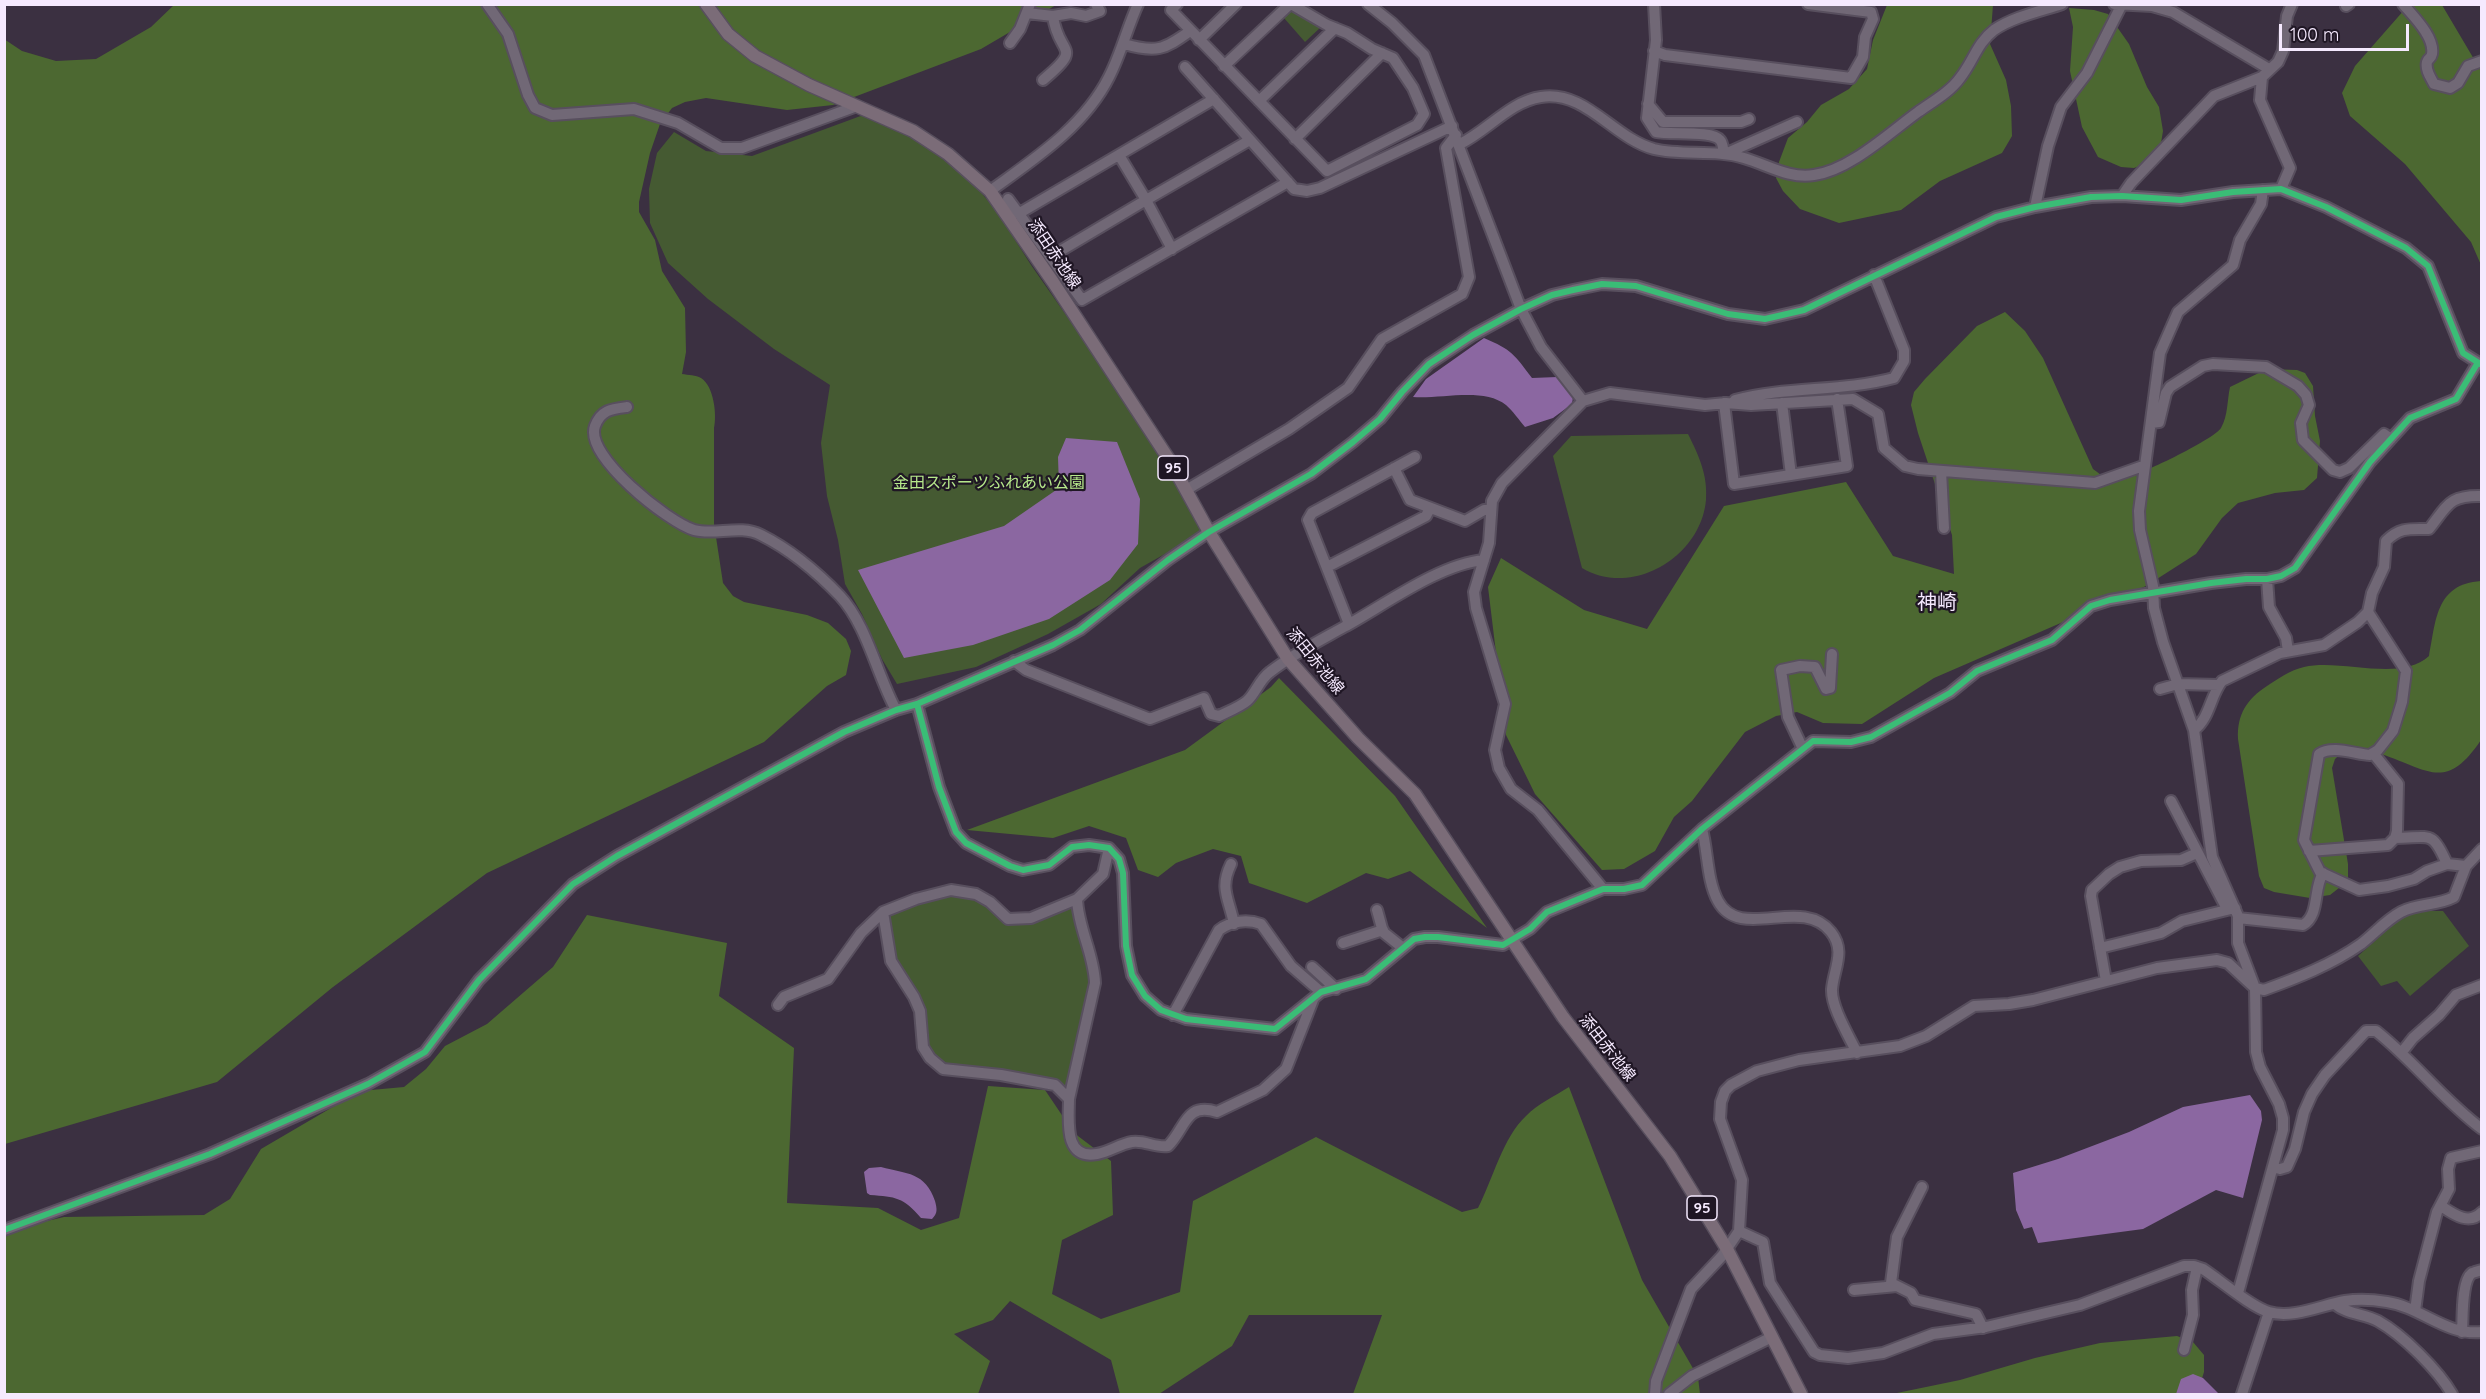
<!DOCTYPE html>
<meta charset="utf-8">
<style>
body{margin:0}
#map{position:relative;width:2486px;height:1399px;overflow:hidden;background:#3b3041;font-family:Quicksand,sans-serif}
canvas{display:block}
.frame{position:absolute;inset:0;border:6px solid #f5e9fe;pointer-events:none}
.scale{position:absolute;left:2279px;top:24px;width:130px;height:27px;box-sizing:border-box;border:3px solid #f5e9fe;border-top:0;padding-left:8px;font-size:18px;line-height:21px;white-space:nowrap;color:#f5e9fe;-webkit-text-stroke:4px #1f1624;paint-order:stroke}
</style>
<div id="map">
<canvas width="2486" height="1399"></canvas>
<div class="frame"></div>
<div class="scale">100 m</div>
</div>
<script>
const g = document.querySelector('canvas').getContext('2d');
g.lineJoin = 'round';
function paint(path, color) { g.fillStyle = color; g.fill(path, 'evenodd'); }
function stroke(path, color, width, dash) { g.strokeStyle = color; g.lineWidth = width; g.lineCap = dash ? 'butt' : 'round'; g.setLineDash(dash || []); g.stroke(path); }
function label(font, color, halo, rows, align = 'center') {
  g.font = font + ' Quicksand,"Noto Sans JP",sans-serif'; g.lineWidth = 4.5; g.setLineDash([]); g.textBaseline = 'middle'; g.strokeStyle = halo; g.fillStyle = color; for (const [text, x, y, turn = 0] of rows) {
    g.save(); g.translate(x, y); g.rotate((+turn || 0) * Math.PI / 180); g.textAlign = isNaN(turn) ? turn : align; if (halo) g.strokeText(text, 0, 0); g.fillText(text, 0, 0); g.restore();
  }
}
paint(new Path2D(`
 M1290,12H1294L1322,26L1305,42L1284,18Z
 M866,114L914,136L975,185L998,213L1031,265L1138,418L1201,525L1202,533L1140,568L1101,604L1048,634L976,667L897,684L882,659L862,614L845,584L838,540L827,496L821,443L830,385L774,349L708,299L668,263L650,223L649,189L657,153L674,132L706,151L752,156Z
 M1688,434C1699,456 1708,475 1706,500C1701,557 1632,598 1582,568L1553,456L1571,436Z
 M976,894L1008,919L1072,905L1087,959L1090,994L1070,1092L1055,1085L943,1069L930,1058L920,1011L891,961L883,912L934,895Z
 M2429,911H2443L2469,946L2410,996L2397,981L2381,986L2358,956L2395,923L2409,914Z`), '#455a32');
paint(new Path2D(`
 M175,4L1056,5L981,49L833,105L787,110L706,98L685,102L672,108L660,124L650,153L639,202V212L655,240L662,271L685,308L686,352L682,374C688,375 696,375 701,378C714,386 717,415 714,428V524L723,583L733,596L744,602L807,615L828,623L846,639L851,651L846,675L827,686L764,742L487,873L333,987L217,1082L5,1144L4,39L22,51L56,61L96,59L151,27Z
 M1887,5H1993L1990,44L2006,80L2011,106L2012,136L2002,153L1940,181L1901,210L1839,223L1800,209L1783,191L1776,178L1779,162L1788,138L1807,122L1821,105L1849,89L1867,69L1873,40Z
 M2412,5H2442L2481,71V265L2471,242L2405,164L2350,116L2342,93L2355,66L2405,9Z
 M2069,8L2094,10L2108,14L2129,44L2147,87L2159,107L2163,131L2160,149L2148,163L2134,168L2121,167L2098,157L2082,127L2070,71L2073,27Z
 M2005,312L2025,331L2043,358L2093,469C2102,476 2110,482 2122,479C2138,476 2213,440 2221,428C2228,416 2227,401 2230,387L2267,369L2297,370L2305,373L2313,386L2315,416L2320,441L2317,478L2304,490L2275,493L2238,503L2222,518L2196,554L2146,586L1934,678L1862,724L1823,723L1797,712L1776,716L1745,732L1692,801L1674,817L1655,851L1624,869L1602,870L1535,794L1506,735L1488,587L1501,558L1584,610L1647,629L1724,506L1846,482L1893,556L1954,574L1952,535L1918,433L1911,405L1914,392L1925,379L1977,326Z
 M2481,581V740C2446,792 2429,770 2381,754C2370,750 2356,751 2344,751L2335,759L2332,768L2348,864V881L2330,895L2310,898L2274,892L2264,888L2259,876L2238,739C2237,714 2247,699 2267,686C2278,679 2290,670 2304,667C2341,658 2400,683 2429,656C2436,622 2435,584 2481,581Z
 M1279,678L1395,796L1487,928L1410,871L1388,879L1366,873L1307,903L1249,883L1241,856L1213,849L1176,863L1158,877L1138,870L1126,838L1089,826L1053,838L967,830L1185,750L1271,687Z
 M587,915L727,943L719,996L794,1048L787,1203L878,1208L921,1230L959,1218L988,1086L1045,1090L1074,1133L1111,1161L1113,1215L1062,1240L1052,1294L1101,1319L1180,1292L1193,1201L1316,1137L1462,1212L1478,1208C1493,1179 1503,1137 1526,1116C1537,1104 1555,1096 1569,1087L1642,1280L1698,1377L1700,1394H1353L1382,1315H1249L1232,1346L1159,1394H1120L1111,1360L1010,1301L993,1320L954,1334L990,1361L978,1394H5L4,1231L64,1217L204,1215L230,1199L261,1149L360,1091L404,1087L426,1069L445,1046L487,1024L553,967Z
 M2177,1336L2193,1342L2204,1355V1372L2197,1394H1892L1960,1380L2035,1358L2100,1343Z`), '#4c6831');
paint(new Path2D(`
 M1484,338C1512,350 1514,354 1532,378L1557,377L1573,397L1572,404L1553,418L1525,427C1519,420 1513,411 1506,405C1484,387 1442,399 1413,397L1426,379Z
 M1066,438L1117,442L1140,499L1138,544L1110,580L1049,619L973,645L904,658L858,570L1004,526L1059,488L1058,457Z
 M2250,1095L2261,1111L2262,1120L2243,1198L2216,1190L2143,1229L2038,1243L2032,1227L2024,1229L2016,1210L2013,1173L2058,1159L2129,1132L2183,1107Z
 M881,1167C907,1174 925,1172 935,1201C937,1209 938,1213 932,1219L921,1218C903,1197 896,1197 870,1195L867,1193L864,1172L869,1168Z
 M2193,1374L2203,1378L2219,1394H2176L2181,1379Z`), '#8b67a1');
const minor = new Path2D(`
 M487,4L508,34L528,95L535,108L552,115L634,109L678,123L721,148H742L857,106
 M1177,4L1171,10L1327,171L1417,125L1424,114L1413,88L1393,58L1372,49L1347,33L1327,25L1291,4
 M1368,4L1392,23L1424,55L1521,309L1541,347L1583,401
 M1654,4L1656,40L1647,118L1656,132C1670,135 1712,130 1720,140C1723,143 1723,149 1724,154
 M2114,4L2152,6L2173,12L2269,69
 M2403,4C2413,16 2435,37 2432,54C2431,59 2429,57 2427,62C2425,70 2431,78 2434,84L2450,88L2458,83L2468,66L2482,61
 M2346,6L2349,4
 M1027,13L1053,16L1071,13L1086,16L1100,11L1096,4
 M1199,40L1236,4
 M1010,43L1020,29L1030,4
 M1124,44C1156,53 1164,50 1190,31
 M1654,51L1665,55L1851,78L1863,57L1865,37L1873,19L1871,12L1808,4
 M1224,66L1290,4
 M1185,67L1294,189L1307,191L1320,188L1452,126
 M2262,77L2260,100L2290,168L2281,189
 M1043,80C1085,45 1058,56 1053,16
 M1259,101L1335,28
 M1648,104L1663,122H1741L1749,119
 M1295,139L1382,53
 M1460,144C1487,131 1511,101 1541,97C1586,90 1613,138 1654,149C1683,156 1715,149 1744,158C1768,165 1789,179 1814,175C1850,170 1889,133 1918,112C1932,102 1950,92 1960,78C1973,62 1977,43 1994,30C2013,17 2041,11 2062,4
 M1725,154L1797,122
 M990,191C1034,159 1084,127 1109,77C1121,54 1127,28 1138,4
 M2122,196L2131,183L2214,96L2262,77L2278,62L2283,51L2287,16L2292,4
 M1008,199L1082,300L1288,182
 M2035,207L2048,146L2061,107L2087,73L2122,4
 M1018,214L1214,99
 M1172,249L1146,200L1250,140
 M1050,257L1146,200L1119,155
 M1735,400C1787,386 1842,392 1894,378L1904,361V350L1874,275
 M1724,403L1734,484L1847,466L1837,399
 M1782,403L1791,475
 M627,407C611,409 601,410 595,426C584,456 668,522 694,530C715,536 740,524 761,535C789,549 818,573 840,596C867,625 877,675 896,710
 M2151,423L2159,422L2166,393L2170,387L2203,366L2213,364L2266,367L2298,386L2306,395L2309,405L2301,423L2303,440L2333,470L2340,472L2349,468L2384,434L2391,439
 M1394,468L1410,500L1465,521L1484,510H1491
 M1941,471L1944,528
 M1186,490L1289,429L1348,388L1382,339L1462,294L1469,277L1446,148L1456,135
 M1327,567L1426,516L1430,508
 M2267,579L2269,607L2286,638L2288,651
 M2368,612L2406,671L2402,702L2393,731L2378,750L2370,755C2355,754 2332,745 2319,754L2304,840L2320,872L2359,890L2388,886L2414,879L2427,871L2447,864L2466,866
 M1349,624L1308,520L1312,513L1415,457
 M1014,661L1026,670L1150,719L1204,698L1211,714L1219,716C1227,712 1240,707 1247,701C1256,693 1259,680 1270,672C1293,654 1319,641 1344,627C1383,606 1439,564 1484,560
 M2160,689L2178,684L2219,685
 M917,704L939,787L956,832L966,843L1010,866L1023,870L1049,865L1072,847L1089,845L1109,848L1119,859L1123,873L1126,946L1132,975L1145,996L1161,1010L1186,1019L1275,1029L1321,992L1366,979L1414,939L1425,937H1438L1503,945L1530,929L1547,912L1603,889H1624L1642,885L1702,829L1813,741L1851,742L1871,737L1950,693L1977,671L2052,640L2091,606L2110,600L2211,583L2246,579H2267L2281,576L2295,568L2370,462L2410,418L2456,399L2477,364
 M2194,730C2210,718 2210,696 2222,681L2280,653L2324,645L2358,622L2368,612L2372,593L2384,567L2386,541C2400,527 2410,529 2429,529C2448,505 2449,495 2482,496
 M1803,749L1788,717L1781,670L1800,666L1815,667L1826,689L1830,688L1832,654
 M2171,801L2227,909
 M1702,829C1708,852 1707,881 1718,901C1740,942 1802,895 1831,932C1846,951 1834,968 1832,989C1831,1007 1849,1036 1857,1053
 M2395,838C2430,838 2432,829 2447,864
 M2309,851L2388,845L2395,838L2397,831L2398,784L2373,753
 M1231,864C1219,889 1229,898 1234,924
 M1603,889L1538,810L1511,789L1499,768L1495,750L1505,704L1476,608L1474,592L1489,543L1492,501L1502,483L1583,401L1610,393L1705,405L1726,403L1751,405L1853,399L1878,414L1884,448L1905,466L1918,469L2095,483L2143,466
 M1377,910L1383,932L1403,948
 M883,912L891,961L914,997L920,1011L923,1047L930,1058L943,1069L1001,1075L1055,1085L1069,1099C1069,1120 1063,1160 1097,1154C1109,1152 1120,1144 1132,1142C1145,1140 1155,1148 1168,1146C1186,1128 1185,1102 1217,1112L1263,1090L1286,1069L1313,1000
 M2238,918L2303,925C2320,915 2313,889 2323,873
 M1343,943L1383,930
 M2100,948L2161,933L2182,921L2235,908
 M1312,967L1336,989
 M2106,981L2091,896L2092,890L2109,874L2120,867L2141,861L2181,860L2197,853
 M778,1005L784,997L828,979L861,933L883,912L916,899L951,890L976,894L990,902L1008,919L1031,918L1077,899L1103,874L1109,848
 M1173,1015L1219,930C1231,921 1247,919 1261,924L1291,966L1321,992
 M2402,1052L2413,1038L2439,1015L2456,995L2482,985
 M1069,1099L1095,983C1094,954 1078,928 1077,899
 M2273,1167L2280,1169L2287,1167L2295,1149L2304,1112L2312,1094L2325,1075L2366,1031H2376C2414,1061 2443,1100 2482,1129
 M1922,1187L1897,1237L1891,1283L1911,1293L1915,1300L1976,1314L1983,1328
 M2441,1206C2453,1214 2469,1226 2482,1212
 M4,1230L210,1154L368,1084L425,1052L479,980L573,884L617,856L844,732L896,710L917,704L1053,645L1080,630L1168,560L1209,532L1311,474L1353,442L1380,419L1402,392L1429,364L1473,335L1521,309L1552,295L1573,290L1602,284L1636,286L1728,314L1765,319L1804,310L1996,217L2035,207L2091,197L2122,196L2181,200L2233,192L2281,189L2326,207L2406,248L2428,266L2463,353L2482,365
 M1739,1231L1763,1242L1770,1283L1814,1352L1820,1355L1848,1358L1883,1353L1933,1334L1986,1327L2080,1305L2184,1266H2194L2203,1269C2220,1280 2251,1307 2269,1312C2293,1319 2322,1305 2345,1301C2358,1299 2375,1300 2387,1302C2421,1307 2446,1336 2482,1332
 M1854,1290L1897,1286
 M2238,1293L2283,1130V1118L2279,1104L2260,1067L2256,1052L2255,988L2238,943V916L2212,857L2194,730L2163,642L2154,608L2153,586L2140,530L2139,511L2160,353L2178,312L2233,265L2240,240L2261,204L2263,190
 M2335,1304C2346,1314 2365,1314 2378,1321C2403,1335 2438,1370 2452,1394
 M2415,1311L2419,1281L2437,1212L2449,1189L2448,1169L2451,1158L2482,1151
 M2462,1332C2463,1320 2461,1281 2472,1273C2473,1273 2481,1270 2482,1270
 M2184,1350L2193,1315L2192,1290L2197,1267
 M1655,1394L1656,1381L1691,1289L1722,1256L1739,1231L1742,1180L1720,1119L1721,1102L1725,1091L1731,1085L1757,1071L1799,1060L1900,1046L1926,1036L1974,1006L2009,1004L2033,1000L2157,968L2217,960L2228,963L2255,988L2264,990C2297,978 2331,965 2361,944C2374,934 2386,920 2401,912C2418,903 2437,906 2454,897L2466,866L2482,849
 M1669,1394L1692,1376L1772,1337
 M2242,1394L2269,1312`);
const major = new Path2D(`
 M706,4L728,34L755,56L809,85L913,131L948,154L990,191L1053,282L1170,461L1209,532L1288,659L1358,738L1415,794L1563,1017L1670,1156L1727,1249L1801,1394`);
stroke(minor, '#584f5e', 14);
stroke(major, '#584f5e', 15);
stroke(minor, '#716876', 10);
stroke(major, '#7b6c78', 12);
stroke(new Path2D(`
 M917,704L939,787L956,832L966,843L1010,866L1023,870L1049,865L1072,847L1089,845L1109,848L1119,859L1123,873L1126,946L1132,975L1145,996L1161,1010L1186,1019L1275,1029L1321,992L1366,979L1414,939L1425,937H1438L1503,945L1530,929L1547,912L1603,889H1624L1642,885L1702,829L1813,741L1851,742L1871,737L1950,693L1977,671L2052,640L2091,606L2110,600L2211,583L2246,579H2267L2281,576L2295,568L2370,462L2410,418L2456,399L2477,364
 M4,1230L210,1154L368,1084L425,1052L479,980L573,884L617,856L844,732L896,710L917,704L1053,645L1080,630L1168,560L1209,532L1311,474L1353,442L1380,419L1402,392L1429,364L1473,335L1521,309L1552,295L1573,290L1602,284L1636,286L1728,314L1765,319L1804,310L1996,217L2035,207L2091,197L2122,196L2181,200L2233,192L2281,189L2326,207L2406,248L2428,266L2463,353L2482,365`), '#3abd76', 6);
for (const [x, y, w] of [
 [1173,468,30],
 [1702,1208,30]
]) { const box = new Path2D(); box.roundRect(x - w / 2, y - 12, w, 24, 4.5); g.fillStyle = '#1f1624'; g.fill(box); stroke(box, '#f5e9fe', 1.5); }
label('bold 15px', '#f5e9fe', null, [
 ["95",1173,468],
 ["95",1702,1208]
]);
label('16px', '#f5e9fe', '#1f1624', [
 ["添田赤池線",1054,254,56],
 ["添田赤池線",1315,661,51],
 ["添田赤池線",1607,1048,52]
]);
label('16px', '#b6e88b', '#1f1624', [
 ["金田スポーツふれあい公園",989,483]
]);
label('20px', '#f5e9fe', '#1f1624', [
 ["神崎",1937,603]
]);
</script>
